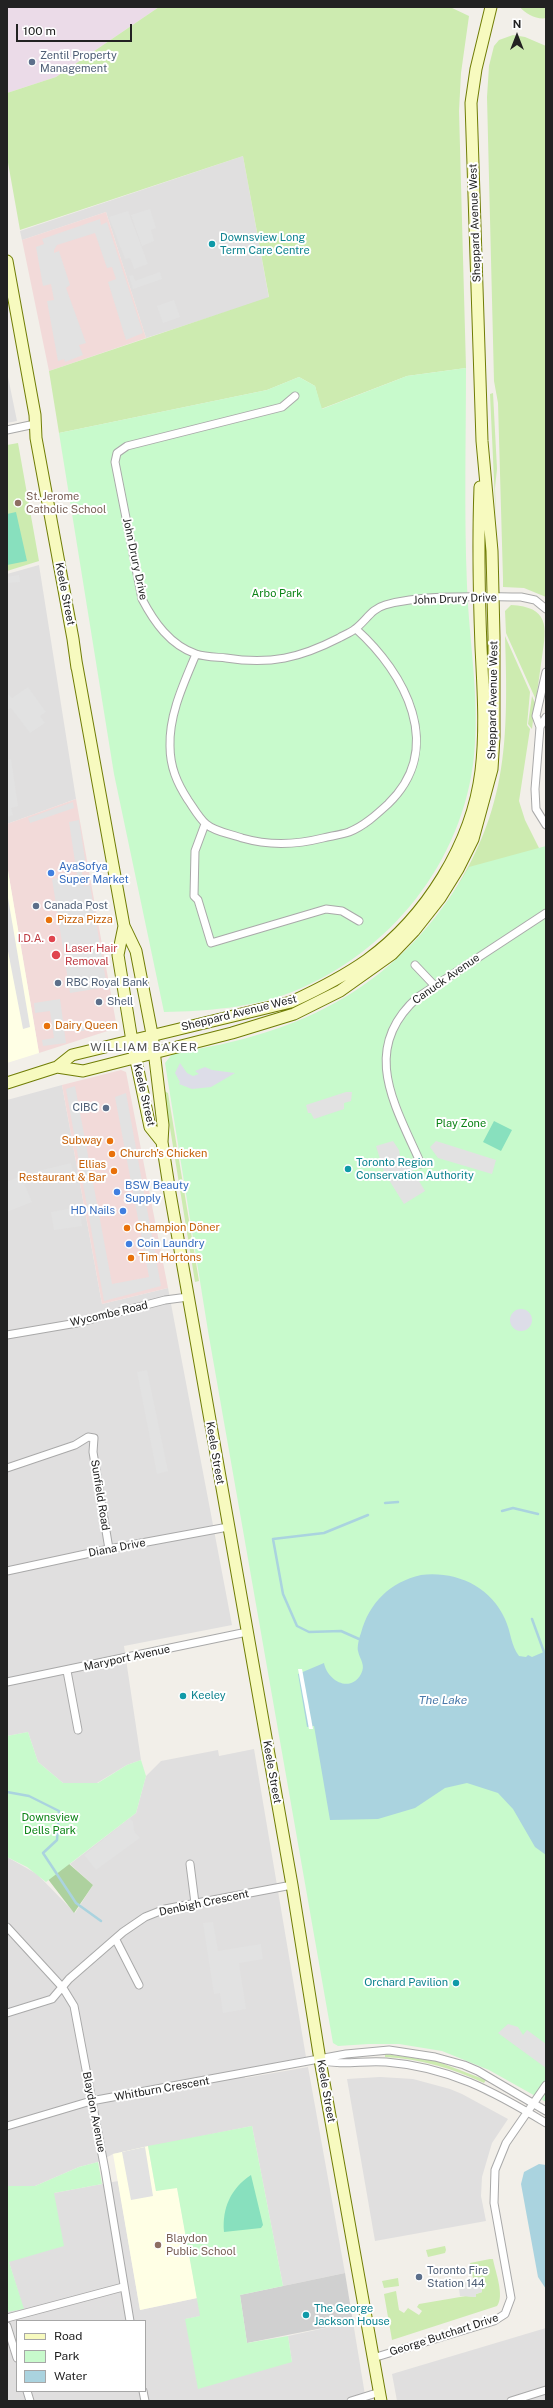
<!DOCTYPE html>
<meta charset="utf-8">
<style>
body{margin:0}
#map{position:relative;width:553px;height:2408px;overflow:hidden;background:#f2efe9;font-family:"Public Sans",sans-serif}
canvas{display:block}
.frame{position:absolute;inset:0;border:8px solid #222;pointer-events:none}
.legend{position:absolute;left:16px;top:2320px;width:130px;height:72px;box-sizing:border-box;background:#fff;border:1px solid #a7a7a7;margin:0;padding:5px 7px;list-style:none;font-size:12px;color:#222}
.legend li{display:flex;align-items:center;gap:8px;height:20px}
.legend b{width:20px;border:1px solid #a7a7a7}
.north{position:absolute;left:497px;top:16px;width:40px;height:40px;-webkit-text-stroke:3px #fff;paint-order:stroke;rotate:0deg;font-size:11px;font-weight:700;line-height:16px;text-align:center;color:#222}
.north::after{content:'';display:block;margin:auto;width:14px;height:18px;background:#222;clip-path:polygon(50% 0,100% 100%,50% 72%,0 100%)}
.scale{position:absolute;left:16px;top:24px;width:116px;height:18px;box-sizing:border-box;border:2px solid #222;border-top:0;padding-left:5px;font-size:12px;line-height:14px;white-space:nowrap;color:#222;-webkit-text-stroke:3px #fff;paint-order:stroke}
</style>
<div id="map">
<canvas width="553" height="2408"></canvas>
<div class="frame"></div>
<ul class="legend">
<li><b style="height:5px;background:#f7fabf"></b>Road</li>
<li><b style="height:11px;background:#c8facc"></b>Park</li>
<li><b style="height:11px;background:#aad3df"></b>Water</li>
</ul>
<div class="north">N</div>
<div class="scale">100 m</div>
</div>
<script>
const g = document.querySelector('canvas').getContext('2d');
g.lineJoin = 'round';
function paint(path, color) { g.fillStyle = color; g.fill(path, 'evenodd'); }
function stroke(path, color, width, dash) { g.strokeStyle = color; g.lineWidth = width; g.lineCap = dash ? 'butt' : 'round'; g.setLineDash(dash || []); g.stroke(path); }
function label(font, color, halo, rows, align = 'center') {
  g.font = font + ' "Public Sans",sans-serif'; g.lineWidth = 4; g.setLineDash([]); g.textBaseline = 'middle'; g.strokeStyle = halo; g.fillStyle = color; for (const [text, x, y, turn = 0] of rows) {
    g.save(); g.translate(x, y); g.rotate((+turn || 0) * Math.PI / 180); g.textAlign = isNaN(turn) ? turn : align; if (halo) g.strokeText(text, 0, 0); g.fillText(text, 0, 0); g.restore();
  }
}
paint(new Path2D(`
 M243,156L269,298L146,338L106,212L22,240L20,231Z
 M7,372L17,421L7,423Z
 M39,565L76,799L7,824V574Z
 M62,1085L102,1304L168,1288L232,1625L124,1646L141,1760L127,1765L97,1783H63L38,1762L28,1732L7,1736V1100Z
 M254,1749L306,2057L244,2069L245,2078L308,2067L345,2273L283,2286L252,2126L113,2154L98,2162L79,2167L35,2186H7V1857L37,1874L75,1913L93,1885L70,1864L136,1813L146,1776L161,1761L218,1750L219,1756Z
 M380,2077L413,2079L450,2089L462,2094L508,2119L492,2143L482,2177L481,2196L486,2221L375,2241L347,2079Z
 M118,2181L140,2310L197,2298L201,2316L186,2319L292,2362L288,2336L353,2322L366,2401H7V2312L23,2308L9,2262L54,2193ZM17,2321H145V2391H17Z
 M546,2328V2401H397L392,2374Z`), '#e0dfdf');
paint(new Path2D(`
 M106,212L146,338L49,371L22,240Z
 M76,799L117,1028L39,1053L7,865V824Z
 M121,1070L126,1072L168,1288L102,1304L62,1085Z`), '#f2dad9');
paint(new Path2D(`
 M7,7H159L56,77L7,93Z`), '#ebdbe8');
paint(new Path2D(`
 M7,865L39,1053L7,1063Z
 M148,2146L156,2191L177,2187L197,2298L140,2310L113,2154Z`), '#ffffe5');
paint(new Path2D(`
 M345,2273L353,2322L247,2343L240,2295Z`), '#d0d0d0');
paint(new Path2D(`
 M159,7H450L469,16L461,73L459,111L466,368L407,376L321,409L315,386L299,377L267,390L59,433L49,371L269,297L243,156L20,230L7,157V93L56,77Z
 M520,7H546V18C538,20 525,14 520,7Z
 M513,35L525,37L546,46V597L524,588L503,587V579L498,403L494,381L487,97L489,66L494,46L499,40Z
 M493,393L497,469L495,488L496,523L490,394Z
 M18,443L39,561L7,571V445Z
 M511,605C549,607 547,626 542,657C540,671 538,686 536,700L506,633L505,611Z
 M505,636L530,692L527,725L530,729L519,801L525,820L542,854L434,921C506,822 509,754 505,636Z
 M532,696L535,703L532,729L528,724Z
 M164,1091L168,1093L199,1281L195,1282Z
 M385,2054L436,2061L486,2080L484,2083C452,2068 421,2059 385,2057Z
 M445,2246L446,2250L445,2253L428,2257L426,2250Z
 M490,2259H493C495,2271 505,2296 497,2306L392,2340L384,2294L396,2291L399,2310L404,2313L408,2308L419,2315L422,2311L417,2307L419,2304L466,2296L476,2297V2294L482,2292L480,2278H473L470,2263Z
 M398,2278L399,2286L384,2288L382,2281Z`), '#cdebb0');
paint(new Path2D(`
 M7,1780L68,1863L93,1885L74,1913L34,1861Z`), '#add19e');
paint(new Path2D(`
 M466,368C466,440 464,513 467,585C469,642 480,699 474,756C463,862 390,953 292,992C252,1008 207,1011 164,1012L114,774L59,433L267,390L299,377L315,386L322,409L407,376Z
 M546,846V2102L489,2070L442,2051L399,2044H369L338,2046L333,2043L208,1331L165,1063L173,1053C305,1034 401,985 469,867Z
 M28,1732L38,1762L63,1783H98L127,1765L141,1760L146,1776L136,1813L46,1882L27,1867L7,1857V1736Z
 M252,2126L283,2286L240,2295L247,2343L288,2336L292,2362L198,2389L185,2319L200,2316L177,2188L156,2191L148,2146Z
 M98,2162L102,2184L54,2193L64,2246L9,2262L24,2309L7,2312V2186H35L79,2167Z`), '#c8facc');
paint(new Path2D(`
 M16,512L27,561L7,565V514Z
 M494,1121L512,1130L501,1151L483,1142Z
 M251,2175L263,2225L261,2228L224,2232C222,2208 231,2188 251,2175Z`), '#88e0be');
paint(new Path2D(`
 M150,209L156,228L151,230L154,241L142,246L131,215Z
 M128,211L148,264L134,269L130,258L125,259L109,217Z
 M100,219L101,225L107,222L143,333L126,340L108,282L116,279L112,267L107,268L95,233L57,245L54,250V253L59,251L70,285L66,288L86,343L79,345L83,355L65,362L64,359L58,361L47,301L54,300L51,284L43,286L36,247L44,244L42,239Z
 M160,272L162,279L133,289L129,276L133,275L135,281Z
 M174,300L180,317L163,323L157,306Z
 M19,575L20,582L7,583V577Z
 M28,687L46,712L40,716L45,723L30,733L11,708L7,710V693L12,698Z
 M11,759L18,806L11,808L13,815L7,817V760Z
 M73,802L74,808L30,823L28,818Z
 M79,820L86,866L81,867L84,886L90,885L107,987L70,993L52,879L77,875L69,822Z
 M7,892L30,1027L23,1029L7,946Z
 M60,999L66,1043L43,1046L42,1040L54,1038L50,1011L35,1013L34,1003Z
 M70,1023L84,1024V1031L69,1030Z
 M75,1086L112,1284L149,1277L115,1097L126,1093L161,1286L104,1301L66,1089Z
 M346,1092H352L351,1101L344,1103V1109L314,1119L311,1113H308L306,1105Z
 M393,1141L399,1150L400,1157L406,1159L425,1191L404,1204L384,1172L376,1146Z
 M436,1141L496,1160L492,1174L438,1158L430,1147Z
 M71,1163L73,1172L28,1182L26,1174Z
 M21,1176L32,1202L7,1212V1182Z
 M79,1207L82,1226L54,1230L51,1212Z
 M147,1370L168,1471L157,1474L137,1372Z
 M130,1818L133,1822L134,1831L140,1838L96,1870L84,1855Z
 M213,1922L218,1951L261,1944L263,1959L239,1963L246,2009L223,2013L220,1993L214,1994L203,1923Z
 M508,2024L518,2027L523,2035L527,2030L546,2044V2068L498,2033Z
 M145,2147L153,2196L131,2200L122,2152Z
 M480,2277L482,2292L476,2294V2297L460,2296L458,2282Z`), '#e2e2e2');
paint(new Path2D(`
 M180,1063L187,1073L193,1076L199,1074L195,1071L205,1067L212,1070L235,1073L211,1087L192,1089L179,1084L180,1082L175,1073Z
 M510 1320a11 11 0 1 1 22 0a11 11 0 1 1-22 0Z`), '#dddde8');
paint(new Path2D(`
 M421,1575C456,1571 490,1586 505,1619C511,1632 511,1646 519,1656L526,1657L528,1655L532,1657L546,1651V1855L535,1847L513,1809L498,1793L467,1783L445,1788L415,1808L378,1819L330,1820L314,1726L307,1727L298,1674L324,1663C327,1680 350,1694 361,1674C366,1665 360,1660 358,1651C357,1647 359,1638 361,1633C369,1603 390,1582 421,1575Z
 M539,2164L546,2165V2289L538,2277L521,2184L524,2172Z`), '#aad3df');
paint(new Path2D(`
 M298,1669H302L313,1729H309Z`), '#fff');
stroke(new Path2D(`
 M385,1503L398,1502
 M502,1511L513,1508L538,1514
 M532,1619L544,1652
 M359,1639L341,1631L309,1632L297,1626L283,1594L273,1539L324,1533L368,1515
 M7,1792L29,1796L59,1811L57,1840L43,1853L76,1903L101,1921`), '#aad3df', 2.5);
const street = new Path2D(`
 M295,396L282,407L127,446L117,453L115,462L142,599C154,622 170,645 196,654C205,657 216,657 226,658C270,665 300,658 339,638C344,635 350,633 355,629C366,621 371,609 385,605C424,594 480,597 521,597L535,600L546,609
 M7,430L35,424
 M196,654C184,683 169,714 170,746C170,767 177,783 188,800C193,807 199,818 206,824C215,832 231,834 242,838C270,846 295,845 323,838C331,836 340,835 349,832C364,826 376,815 388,804C446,748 405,673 356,629
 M546,672L536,716L540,727L535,789L536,809L546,825
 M540,727L546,717
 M205,824L195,851L194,896L198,900L211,943L326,909L342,911L359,921
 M415,965L434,985
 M421,1164C395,1105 359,1049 418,997L546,913
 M7,1335L77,1323L165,1300L188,1297
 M7,1468L75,1445L88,1437L94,1438L93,1452L109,1549
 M7,1571L109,1549L228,1527
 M67,1671L78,1730
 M7,1682L247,1632
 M190,1864L195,1903
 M7,1927L63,1988L74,2006L105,2170L130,2321
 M116,1940L139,1985
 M7,2013L52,1999L69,1979L123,1932L145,1917L165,1909L292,1885
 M320,2060C343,2066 363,2060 386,2062C449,2067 493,2091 546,2123
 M7,2126L91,2101L346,2054L389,2050L435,2057L464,2065L478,2071L546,2111
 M7,2318L123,2287
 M7,2326L17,2358
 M373,2358L494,2321L505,2314L511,2298L494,2203L495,2170L506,2143L546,2085
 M27,2391L30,2401
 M143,2391L145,2401
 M351,2401L380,2392
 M511,2401L546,2390`);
const secondary = new Path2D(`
 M7,261L35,415L36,438L73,639L77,668
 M76,661L124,926L136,951L152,1034L163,1125L162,1142L170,1193L292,1885L320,2060L381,2401
 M124,926L118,955L132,1041L150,1127L162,1142
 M57,1067L83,1071L232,1033L294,1014L340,991L392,954L414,931L440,898L458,869L473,839L492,769L494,737V637L492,551L482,441L471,103L476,69L491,7
 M7,1083L57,1067L72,1055L291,1002C317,990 343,977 367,960C426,917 472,844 481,771C486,730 483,688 481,647C479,594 478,541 480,487`);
stroke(street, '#a9a9a9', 9);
stroke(secondary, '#707d05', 13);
stroke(street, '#fff', 7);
stroke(secondary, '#f7fabf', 11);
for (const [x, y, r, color] of [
 [32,62,4,"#5c6f8a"],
 [212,244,4,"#0f9aa8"],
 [18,503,4,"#8d6e63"],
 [51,873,4,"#3f7fe0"],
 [36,906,4,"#5c6f8a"],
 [49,920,4,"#e8710a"],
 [52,939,4,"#e0444e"],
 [56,955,5,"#e0444e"],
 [58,983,4,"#5c6f8a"],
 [99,1002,4,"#5c6f8a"],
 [47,1026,4,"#e8710a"],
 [106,1108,4,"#5c6f8a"],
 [110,1141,4,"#e8710a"],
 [112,1154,4,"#e8710a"],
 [348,1169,4,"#0f9aa8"],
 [114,1171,4,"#e8710a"],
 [117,1192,4,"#3f7fe0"],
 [123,1211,4,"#3f7fe0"],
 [127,1228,4,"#e8710a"],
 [129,1244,4,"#3f7fe0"],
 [131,1258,4,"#e8710a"],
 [183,1696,4,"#0f9aa8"],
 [456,1983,4,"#0f9aa8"],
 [158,2245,4,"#8d6e63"],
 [419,2277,4,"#5c6f8a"],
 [306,2315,4,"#0f9aa8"]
]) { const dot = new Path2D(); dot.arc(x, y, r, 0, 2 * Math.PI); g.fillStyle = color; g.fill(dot); stroke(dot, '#fff', 1.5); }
label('11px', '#4e5e75', '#fff', [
 ["Zentil Property",40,56],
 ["Management",40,69],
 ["Canada Post",44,906],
 ["RBC Royal Bank",66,983],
 ["Shell",107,1002],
 ["CIBC",98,1108,"right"],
 ["Toronto Fire",427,2271],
 ["Station 144",427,2284]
], 'left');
label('11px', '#222', '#fff', [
 ["Sheppard Avenue West",475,223,-92],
 ["John Drury Drive",135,559,78],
 ["Keele Street",65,594,79],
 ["John Drury Drive",455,599,-2],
 ["Sheppard Avenue West",493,700,-89],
 ["Canuck Avenue",446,979,-35],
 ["Sheppard Avenue West",239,1013,-14],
 ["Keele Street",144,1095,77],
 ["Wycombe Road",109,1314,-13],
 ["Keele Street",215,1453,80],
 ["Sunfield Road",100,1495,81],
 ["Diana Drive",117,1548,-11],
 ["Maryport Avenue",127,1658,-12],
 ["Keele Street",272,1772,80],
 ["Denbigh Crescent",204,1903,-12],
 ["Whitburn Crescent",162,2089,-10],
 ["Keele Street",326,2091,80],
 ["Blaydon Avenue",94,2112,79],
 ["George Butchart Drive",444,2335,-18]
]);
label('11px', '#0d838f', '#fff', [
 ["Downsview Long",220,238],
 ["Term Care Centre",220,251],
 ["Toronto Region",356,1163],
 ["Conservation Authority",356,1176],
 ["Keeley",191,1696],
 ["Orchard Pavilion",448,1983,"right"],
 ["The George",314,2309],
 ["Jackson House",314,2322]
], 'left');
label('11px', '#785e54', '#fff', [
 ["St. Jerome",26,497],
 ["Catholic School",26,510],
 ["Blaydon",166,2239],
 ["Public School",166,2252]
], 'left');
label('11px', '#0c8416', '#fff', [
 ["Arbo Park",277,594],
 ["Play Zone",461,1124],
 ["Downsview",50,1818],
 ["Dells Park",50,1831]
]);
label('11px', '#366cbe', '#fff', [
 ["AyaSofya",59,867],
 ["Super Market",59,880],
 ["BSW Beauty",125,1186],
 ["Supply",125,1199],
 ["HD Nails",115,1211,"right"],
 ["Coin Laundry",137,1244]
], 'left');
label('11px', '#c56008', '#fff', [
 ["Pizza Pizza",57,920],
 ["Dairy Queen",55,1026],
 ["Subway",102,1141,"right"],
 ["Church's Chicken",120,1154],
 ["Ellias",106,1165,"right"],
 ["Restaurant & Bar",106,1178,"right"],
 ["Champion Döner",135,1228],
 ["Tim Hortons",139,1258]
], 'left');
label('11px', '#be3a42', '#fff', [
 ["I.D.A.",44,939],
 ["Laser Hair",65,949,"left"],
 ["Removal",65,962,"left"]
], 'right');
g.letterSpacing = '1px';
label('12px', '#555', '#fff', [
 ["WILLIAM BAKER",144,1047]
]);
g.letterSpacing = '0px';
label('italic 12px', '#4a7aab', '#fff', [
 ["The Lake",443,1700]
]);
</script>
